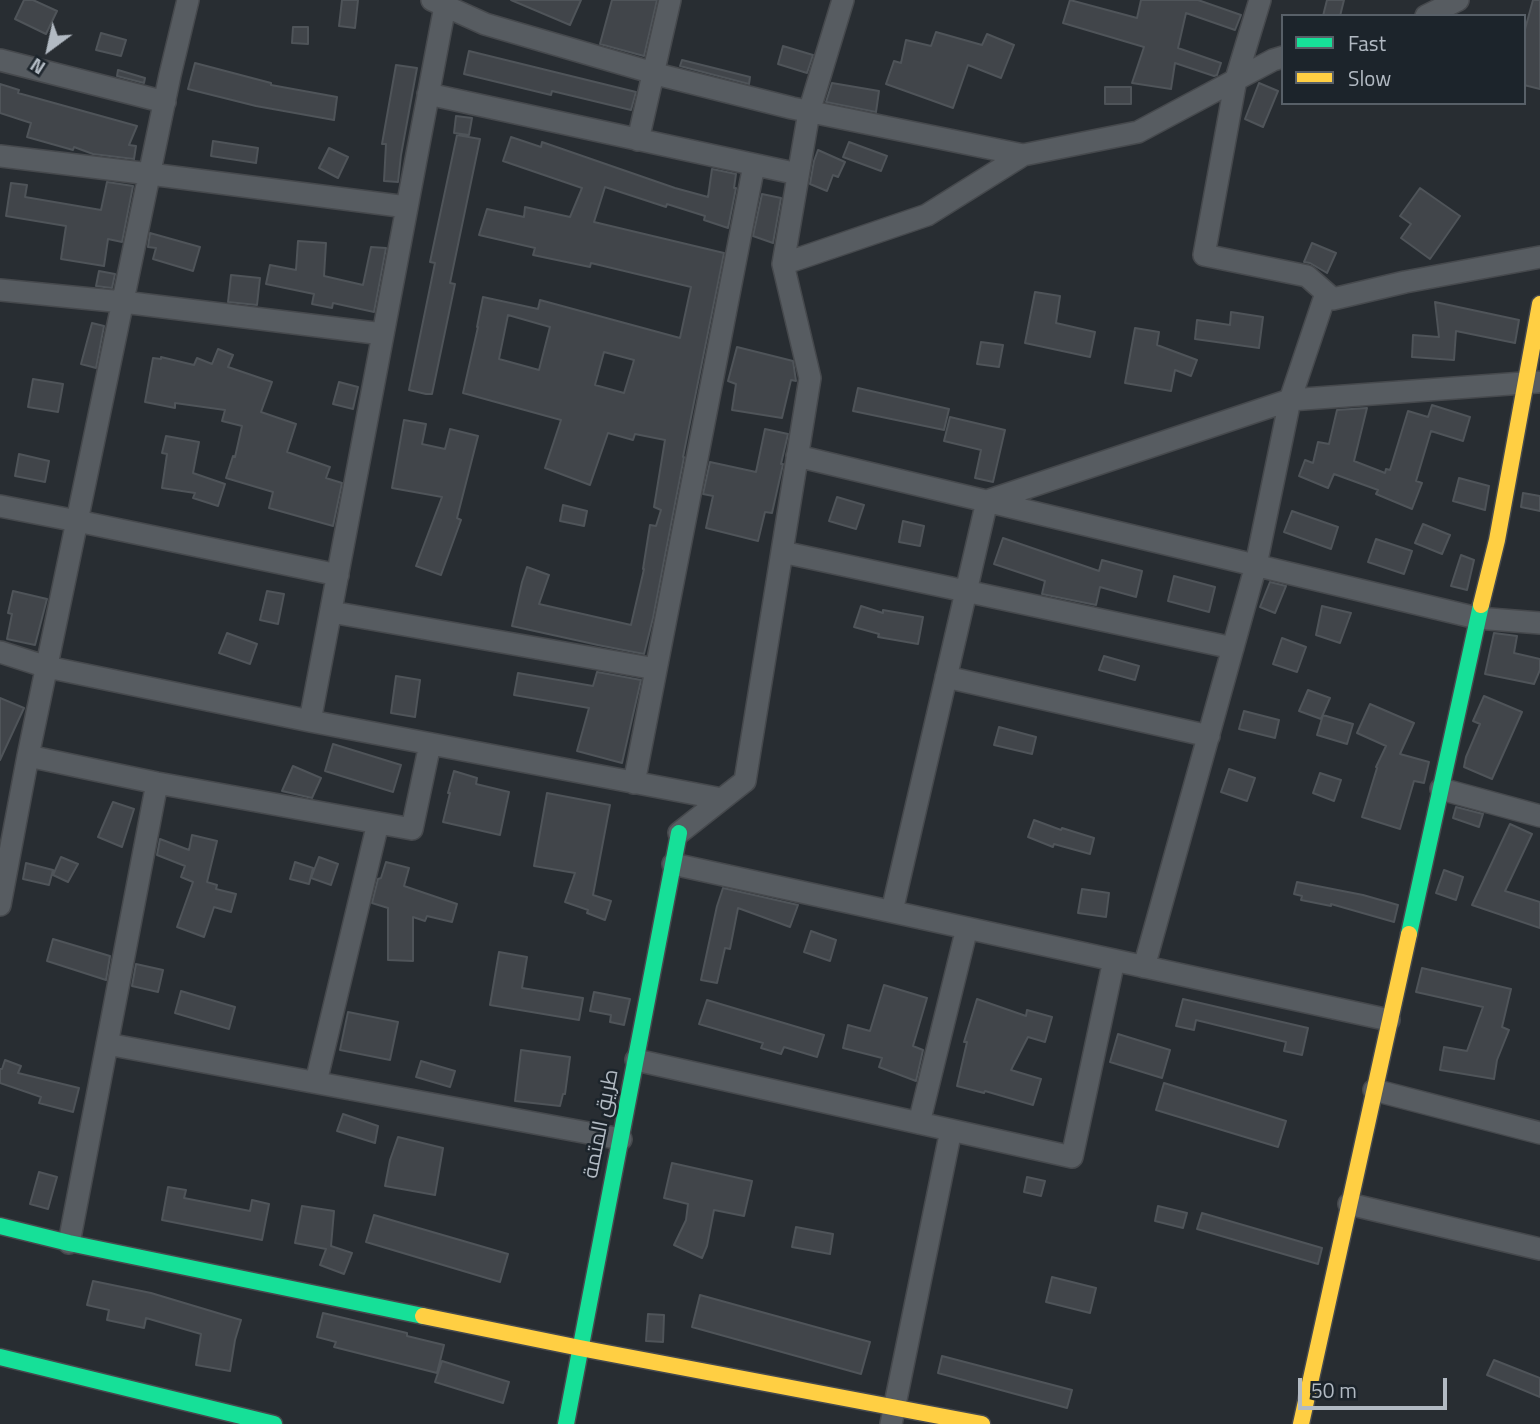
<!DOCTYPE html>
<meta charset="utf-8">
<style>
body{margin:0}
#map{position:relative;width:1540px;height:1424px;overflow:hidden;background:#282d32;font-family:"Titillium Web",sans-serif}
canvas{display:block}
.legend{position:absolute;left:1281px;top:14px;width:245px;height:91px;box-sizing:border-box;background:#1c242b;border:2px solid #586068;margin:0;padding:9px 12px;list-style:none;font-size:21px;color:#b2bac3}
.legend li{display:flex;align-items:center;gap:14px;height:35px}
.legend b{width:35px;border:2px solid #586068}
.north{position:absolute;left:14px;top:14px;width:70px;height:70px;-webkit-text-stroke:5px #1c242b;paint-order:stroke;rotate:213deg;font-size:19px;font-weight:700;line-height:28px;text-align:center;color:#b2bac3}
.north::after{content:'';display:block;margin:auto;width:24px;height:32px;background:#b2bac3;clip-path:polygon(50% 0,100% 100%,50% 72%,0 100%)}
.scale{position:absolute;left:1298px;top:1378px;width:149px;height:32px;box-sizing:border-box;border:4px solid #b2bac3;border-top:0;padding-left:9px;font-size:21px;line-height:24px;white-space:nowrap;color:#b2bac3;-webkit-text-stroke:5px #1c242b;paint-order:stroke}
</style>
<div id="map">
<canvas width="1540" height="1424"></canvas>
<ul class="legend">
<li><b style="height:9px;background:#16e098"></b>Fast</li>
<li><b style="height:9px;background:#ffcf43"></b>Slow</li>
</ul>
<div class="north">N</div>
<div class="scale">50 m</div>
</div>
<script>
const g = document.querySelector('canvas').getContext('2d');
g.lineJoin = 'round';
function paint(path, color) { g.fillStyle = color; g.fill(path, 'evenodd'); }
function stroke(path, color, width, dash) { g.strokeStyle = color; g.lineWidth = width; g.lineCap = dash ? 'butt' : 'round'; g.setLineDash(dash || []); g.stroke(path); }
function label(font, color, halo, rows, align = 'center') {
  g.font = font + ' "Titillium Web",Cairo,sans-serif'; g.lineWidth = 5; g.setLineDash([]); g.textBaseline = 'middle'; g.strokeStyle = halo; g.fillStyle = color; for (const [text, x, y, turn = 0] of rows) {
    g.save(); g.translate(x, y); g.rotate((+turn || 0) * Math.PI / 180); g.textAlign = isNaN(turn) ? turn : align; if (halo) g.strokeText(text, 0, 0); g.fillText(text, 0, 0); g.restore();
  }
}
const building = new Path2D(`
 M24,0H33L57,11L46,34L15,19Z
 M342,0H358L355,28L339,26Z
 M511,0H581L570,25Z
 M612,0H657L644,56L600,44Z
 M1070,0L1137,18L1141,0H1198L1241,15L1235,30L1186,13L1178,48L1221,63L1217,75L1214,76L1175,63L1171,89L1132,83L1144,47L1063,23Z
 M1327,0H1344L1340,16H1323Z
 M1533,0H1540V89L1524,85V33Z
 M293,27H308V44L292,43Z
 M936,32L982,45L987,34L1014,45L1001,78L968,65L953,108L886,84L894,61L901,63L906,40L931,46Z
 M101,33L126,40L121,56L96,50Z
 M783,46L813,55L807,73L778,64Z
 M469,51L636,92L631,110L552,91L551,95L464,74Z
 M682,60L750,77L749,84L680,66Z
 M195,63L271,83V85L337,97L334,120L256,106L188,89Z
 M396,65L417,68L401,155L398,182L384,181L386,144H382Z
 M118,70L145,78L144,83L117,76Z
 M832,83L879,91L876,112L826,102Z
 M1259,83L1278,91L1263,127L1245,119Z
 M0,84L19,90L18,93L137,126L129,145L136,146L134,159L93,154L74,147L73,150L27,137L31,123L0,113Z
 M1105,87H1131V104H1105Z
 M456,116L472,118L469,135L454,133Z
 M457,135L480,139L450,283L455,284L432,394H426L409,390L435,263L430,262Z
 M511,137L541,147L542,142L675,188L708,197L712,169L736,174L734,188H736L728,228L704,220L705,216L667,204L666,207L605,187L594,222L724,253L683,457H684L653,618L644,654L598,645L512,626L522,582L527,567L549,575L539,604L631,625L644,569H643L650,525L656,526L661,510L654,507L665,440L635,434L633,440L608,433L590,485L545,468L561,420L463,393L478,327H477L483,297L538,309L540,300L680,338L691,287L591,263L590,267L533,255L535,248L479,235L487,209L524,217L525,207L570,217L582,188L503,161ZM508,315L550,327L539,370L499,359ZM604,352L634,360L624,393L595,385Z
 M213,141L258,148L256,163L211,156Z
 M849,142L887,156L881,171L843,157Z
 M329,148L348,157L338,178L319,168Z
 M818,150L845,162L838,177L833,175L827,191L810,184L814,161Z
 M107,182L133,186L122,242L108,239L104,266L61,259L66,226L6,216L11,183L27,185L25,197L101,210Z
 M1420,188L1460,216L1430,259L1401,238L1411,224L1400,216Z
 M762,194L781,198L773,243L753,236Z
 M150,233L200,247L193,271L153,259L156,248L148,247Z
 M298,241L326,243L324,276L363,285L371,247L386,248L374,312L333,303L332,308L312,304L314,294L266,284L270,265L296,270Z
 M1312,243L1336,253L1327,273L1310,263L1304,262Z
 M99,271L115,274L112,288L96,286Z
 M231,275L260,278L257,305L228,302Z
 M1035,292L1060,296L1056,323L1095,332L1090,357L1025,343Z
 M1435,302L1519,320L1515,343L1456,331L1454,360L1412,357L1413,335L1439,337Z
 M1231,312L1263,317L1259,348L1195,339L1197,320L1230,325Z
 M92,323L104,326L96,368L81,364Z
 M1135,328L1159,332L1157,345L1197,360L1191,376L1175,370L1171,391L1125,383Z
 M981,342L1003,345L999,367L977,364Z
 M737,347L793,361L796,381L791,380L782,418L732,410L736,384L728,381Z
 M218,349L233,355L228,367L272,382L261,412L296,424L287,452L330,467L326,478L342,483L333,526L269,508L273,492L226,478L233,456L235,457L242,426L222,421L225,410L175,403V408L145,402L153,358L161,359V357L194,365L197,358L212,364Z
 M33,379L63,384L58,412L28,407Z
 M339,382L358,387L353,409L333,404Z
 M858,388L949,409L944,430L853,411Z
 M1432,405L1470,417L1463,441L1431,431L1416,481L1422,483L1412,509L1376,494L1378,490L1334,474L1328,488L1299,476L1305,460L1313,463L1318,442L1329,444L1337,410L1367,408L1354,461L1385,473L1386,469L1390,470L1408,411L1428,417Z
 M950,417L1005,430L993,482L975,478L981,450L944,441Z
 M404,420L426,424L422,444L445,449L450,429L478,436L457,518L461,520L441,575L416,566L442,497L392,488Z
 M765,429L788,434L781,464H783L781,473L772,513L765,512L758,541L706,528L713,496L703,494L710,462L756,472Z
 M166,436L199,442L193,473L225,484L218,506L193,498L195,493L162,488L167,454L162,453Z
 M19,454L49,461L45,482L15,476Z
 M1459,478L1489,486L1485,510L1453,501Z
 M1523,493L1540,496V511L1521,507Z
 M837,497L864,505L856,529L829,521Z
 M563,505L587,511L584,526L560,521Z
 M1292,511L1338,527L1331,549L1284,532Z
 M903,521L924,526L920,546L899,542Z
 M1423,524L1450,535L1442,554L1415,543Z
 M1003,538L1099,571L1102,560L1142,571L1136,597L1100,587L1096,605L1042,594L1045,581L994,564Z
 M1376,539L1412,551L1404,574L1368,562Z
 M1461,555L1474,560L1467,590L1451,586Z
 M1174,576L1215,587L1209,612L1168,601Z
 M1270,582L1286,586L1275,613L1260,607Z
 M13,591L47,599L35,645L7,639L12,614L8,613Z
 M267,591L284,594L278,624L260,620Z
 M861,606L883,613V610L923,617L918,644L878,637L879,634L854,627Z
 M1322,606L1351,613L1340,643L1316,635Z
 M227,633L257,644L250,664L219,653Z
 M1494,633L1517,636L1514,653L1540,659V670L1534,684L1485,674Z
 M1282,638L1306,647L1297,672L1273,664Z
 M1104,656L1139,666L1135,680L1099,670Z
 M597,672L641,680L622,763L577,751L589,708L514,695L518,673L593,686Z
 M396,676L420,680L415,717L391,713Z
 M1308,690L1330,698L1321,719L1299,711Z
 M1484,696L1522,712L1492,779L1464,767L1466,757L1480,724L1473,721Z
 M0,698L24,708L0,760Z
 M1370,704L1414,723L1400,754L1429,762L1424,783L1414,781L1400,829L1362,817L1377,768L1376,767L1386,746L1357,733Z
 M1244,711L1279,720L1275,738L1239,729Z
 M1323,715L1353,724L1347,744L1317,735Z
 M999,727L1036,737L1032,754L994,745Z
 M333,744L401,765L393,792L325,771Z
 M293,766L321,778L312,798L282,791Z
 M1229,769L1255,778L1247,801L1221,792Z
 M454,771L477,778L476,784L509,792L500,835L443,822L450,793H448Z
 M1320,773L1341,780L1334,801L1313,793Z
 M547,793L610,805L593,895L611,901L605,920L587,913L588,910L565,902L575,873L534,866Z
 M113,802L134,809L122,847L98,837Z
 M1456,807L1483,814L1479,827L1453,818Z
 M1034,820L1061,830L1062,828L1094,838L1090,854L1054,844L1053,847L1028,837Z
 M1510,824L1532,834L1505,891L1540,902V928L1472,905Z
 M192,835L217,841L207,882L217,885L216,889L236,894L231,912L214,907L204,937L177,927L193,882L181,877L185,866L157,855L160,839L189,850Z
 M61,857L78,864L68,882L53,875Z
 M319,857L338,864L331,885L311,878Z
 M295,862L313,868L309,884L290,879Z
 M386,862L409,868L404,886L457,904L452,922L427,916L425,921L413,917V961L388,960V908L372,903L378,879L381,878Z
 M26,863L53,870L49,885L23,879Z
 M1444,870L1463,877L1456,900L1436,893Z
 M1297,882L1363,895L1398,905L1394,922L1331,904V906L1301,900L1302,896L1294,894Z
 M723,888L798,905L790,927L738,908L730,949L725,948L717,983L701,980L717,906Z
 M1082,889L1109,893L1106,917L1078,913Z
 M811,931L836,940L830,961L804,952Z
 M53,939L110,956L106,980L47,961Z
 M499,952L527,957L522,988L583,998L579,1020L490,1005Z
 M136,964L163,970L158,992L132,986Z
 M1422,968L1511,989L1502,1027L1509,1030L1497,1060L1494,1079L1440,1070L1444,1047L1467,1051L1483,1007L1416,992Z
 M884,985L927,998L913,1046L923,1050L916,1081L879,1067L882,1058L843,1048L848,1025L870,1031Z
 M181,991L235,1007L229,1029L175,1013Z
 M594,992L630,999L624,1025L610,1022L611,1015L590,1011Z
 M977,999L1026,1016L1027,1010L1052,1017L1045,1042L1028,1037L1011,1070L1041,1079L1033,1105L985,1091L984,1093L957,1086L967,1042H964Z
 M1183,999L1308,1028L1302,1055L1284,1051L1286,1042L1196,1020L1194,1030L1176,1026Z
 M707,1000L824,1035L817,1057L784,1047L781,1054L761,1048L763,1043L699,1024Z
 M348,1012L398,1022L390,1060L340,1050Z
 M1118,1034L1170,1050L1162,1078L1110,1062Z
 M521,1050L570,1057L565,1094H563L560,1106L515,1101Z
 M5,1060L21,1066L18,1073L79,1088L73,1112L39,1103L41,1097L0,1083V1069H2Z
 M421,1061L455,1071L450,1087L416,1077Z
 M1164,1083L1286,1121L1278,1147L1156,1110Z
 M343,1114L378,1126L375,1143L337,1131Z
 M398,1137L443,1148L435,1195L385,1186L390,1160Z
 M672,1163L752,1181L744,1216L714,1210L707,1246L702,1258L674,1245L686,1220L688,1204L664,1198Z
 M39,1172L57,1177L48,1209L30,1204Z
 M1027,1177L1045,1181L1041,1196L1024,1192Z
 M168,1187L186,1190L184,1198L250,1211L252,1200L269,1204L262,1240L162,1220Z
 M302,1206L334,1211L331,1246L352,1253L344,1274L320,1265L326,1249L295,1243Z
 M1158,1206L1187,1213L1183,1228L1155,1221Z
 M1202,1213L1322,1248L1318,1264L1197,1229Z
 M374,1215L508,1254L500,1282L366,1242Z
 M796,1227L833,1234L830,1254L792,1247Z
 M1052,1277L1096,1288L1090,1313L1046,1302Z
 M93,1281L151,1293L241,1320L235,1340L230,1371L196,1365L201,1334L146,1318L144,1328L107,1320L109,1310L87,1305Z
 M700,1295L870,1342L861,1374L692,1327Z
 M323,1313L407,1333V1336L444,1345L437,1373L334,1347L336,1342L317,1337Z
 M648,1314L664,1315L663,1342L646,1341Z
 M942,1356L1072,1390L1067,1408L938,1373Z
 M1494,1360L1540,1378V1397L1487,1375Z
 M442,1361L509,1382L503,1403L435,1382Z`);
paint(building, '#41454a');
stroke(building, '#4f5459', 2);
const street = new Path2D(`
 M432,0L485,24L664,76L792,108L1023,155L1138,132L1273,60L1283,57
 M1260,0L1236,79L1204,255L1307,276L1333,299L1405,282L1540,257
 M1426,16L1458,0
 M0,60L165,102
 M428,94L798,174
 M638,140L670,0
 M0,156L150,174L407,207
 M783,264L927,215L1023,155
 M0,290L123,302L383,334
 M797,456L1477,618L1540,623
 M0,506L77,521L338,575
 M782,552L1233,648
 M331,612L656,669
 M0,652L47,667L310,721L722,799
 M946,677L1209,736
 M310,721L445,6
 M28,756L157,783L412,829L430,744
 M634,783L754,165
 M1441,789L1540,816
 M679,833L745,781L810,378L783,264L809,112L843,0
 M673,864L1389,1020
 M0,905L28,756L170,75L188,0
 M892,911L987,501L1290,400L1537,382
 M1144,967L1256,565L1290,400L1326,293
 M107,1044L621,1139
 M636,1060L1072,1157L1114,960
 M316,1082L378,823
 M1374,1090L1540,1133
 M919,1123L967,928
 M1349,1204L1540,1249
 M69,1243L157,783
 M891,1424L951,1130`);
const fast = new Path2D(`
 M1409,934L1481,605
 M0,1226L69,1243L423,1316
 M0,1357L274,1424
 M566,1424L679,833`);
const slow = new Path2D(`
 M1481,605L1497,540L1540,304
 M423,1316L580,1348L982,1424
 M1301,1424L1409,934`);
stroke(street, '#46494d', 24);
stroke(fast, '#46494d', 19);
stroke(slow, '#46494d', 19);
stroke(street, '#575c61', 21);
stroke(fast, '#16e098', 16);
stroke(slow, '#ffcf43', 16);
label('21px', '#b2bac3', '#1c242b', [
 ["طريق المتمة",602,1124,-79]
]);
</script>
